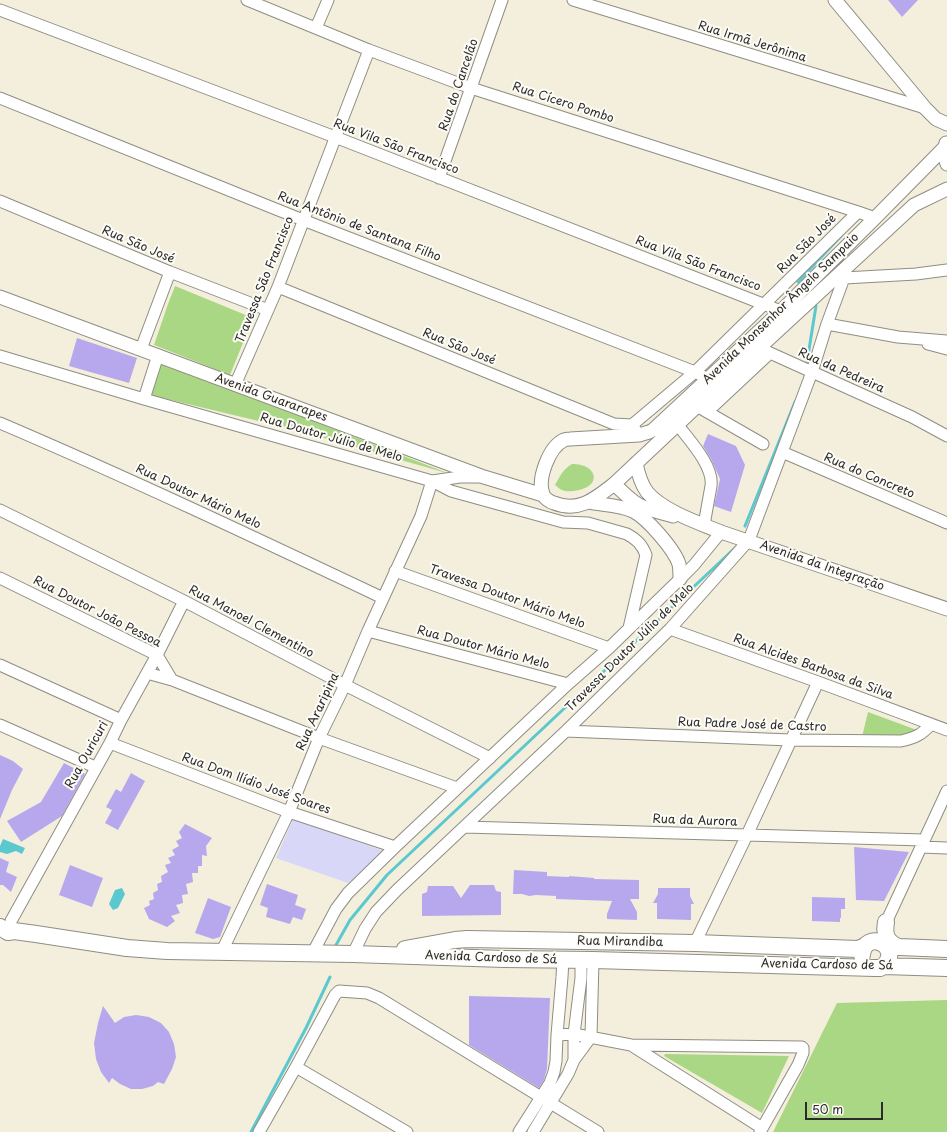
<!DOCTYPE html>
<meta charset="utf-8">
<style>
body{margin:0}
#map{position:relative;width:947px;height:1132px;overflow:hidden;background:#f3efdc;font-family:"Playpen Sans",sans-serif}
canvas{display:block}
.scale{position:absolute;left:805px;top:1102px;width:78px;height:18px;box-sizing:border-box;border:2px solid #2b2b2b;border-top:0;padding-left:5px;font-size:12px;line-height:14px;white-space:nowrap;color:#2b2b2b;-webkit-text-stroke:3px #fdfcf7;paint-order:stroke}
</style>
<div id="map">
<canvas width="947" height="1132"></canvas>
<div class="scale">50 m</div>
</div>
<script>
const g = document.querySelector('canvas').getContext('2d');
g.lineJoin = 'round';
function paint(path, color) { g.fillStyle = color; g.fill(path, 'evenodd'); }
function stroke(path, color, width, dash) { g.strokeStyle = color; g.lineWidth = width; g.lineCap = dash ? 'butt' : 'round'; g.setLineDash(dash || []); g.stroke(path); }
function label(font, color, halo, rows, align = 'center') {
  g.font = font + ' "Playpen Sans",sans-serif'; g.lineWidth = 4; g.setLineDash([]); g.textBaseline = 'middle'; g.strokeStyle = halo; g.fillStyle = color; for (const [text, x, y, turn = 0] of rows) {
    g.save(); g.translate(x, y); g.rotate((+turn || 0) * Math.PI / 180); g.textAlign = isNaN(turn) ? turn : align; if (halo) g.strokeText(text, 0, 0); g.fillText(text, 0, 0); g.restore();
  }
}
paint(new Path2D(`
 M293,819L387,852L348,883L276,858Z`), '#d8d7f8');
paint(new Path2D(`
 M175,286L253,318L230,375L154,345L168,304Z
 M161,362L450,474L296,430L150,395Z
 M572,464C575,464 578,464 581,465C591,467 599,477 590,485C584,490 567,494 560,489C558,488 557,486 555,485C560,476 563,469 572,464Z
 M868,712L925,733V738L918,742L862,737Z
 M947,1000V1132H773L837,1003Z
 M665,1054H666L789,1056L762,1113L664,1056Z`), '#aad783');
paint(new Path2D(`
 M3,839L25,848L22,854L16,851L7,854L0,852V846Z
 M122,888L125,894L118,908L113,910L109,904L115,890Z`), '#5bc8cf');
stroke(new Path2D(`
 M798,282L841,236
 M807,362L816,306
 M745,526L795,402
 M336,945L350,920L387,875L736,547
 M251,1132L306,1028L330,977`), '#5bc8cf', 3);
paint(new Path2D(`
 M888,0H918L902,17Z
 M77,338L137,358L129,383L69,366Z
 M708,434L736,446L745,465L731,512L714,506L720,479L711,459L703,446Z
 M0,755L13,761L23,769L12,790L0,819Z
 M64,763L85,774L62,816L21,842L7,821L41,802Z
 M131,773L145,781L118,830L105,823L112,810L106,807L116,789L121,792Z
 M185,824L212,838L206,846L207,856L202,855V866H198V873H192L193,882L186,884L188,894L182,895L183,903L176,905L180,913L171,916L175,921L167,927L149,919L144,908L150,905L149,901L154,899L153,893L158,890L157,884L162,882L161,876L168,872L165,865L171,863L168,858L175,855L172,850L179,846L176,841L182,838L179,832Z
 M854,847L909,852L884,901L856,900Z
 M0,858L9,862L6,872L17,877L11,892L3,885H0Z
 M70,865L103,878L92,907L59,895Z
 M514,870L547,872V876L569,877V876L594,878V879L639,880V899H630L637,912V920L607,919V914L612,901L556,899V896L536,895L529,896L522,894H513Z
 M267,884L298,895L295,905L306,909L302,920L293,917L290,924L266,917L268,908L260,905Z
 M470,885H494L496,891L501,892V915L422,916V894L427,892L428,886H453L461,898Z
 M658,888H690V896L694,904H691V920L657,919V903H653L658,894Z
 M812,897L845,898V909H841V918H840V922L812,921Z
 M208,898L231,907L220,937L213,939L195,933Z
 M469,996L550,998L547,1069L544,1080L539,1088L469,1045Z
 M103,1006L115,1023L124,1017L136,1015L149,1017L161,1023L169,1032L174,1044L176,1057L172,1069L164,1084L158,1082L153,1086L142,1089H131L120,1084L112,1078L109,1083L101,1072L96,1059L94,1043L98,1023Z`), '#b7a8ed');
const minor = new Path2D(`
 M247,0L369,50L471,88L858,212L875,218
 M573,0L925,108
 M0,10L335,137L781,311
 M316,28L328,0
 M0,98L303,220L695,372L708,379
 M439,178L502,0
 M0,201L170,272L268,310
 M838,277L844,278L916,274L947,270
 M278,287L614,424L632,425L639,435
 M827,324L898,337L947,341
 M928,344L947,349
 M759,348L912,417L947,436
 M141,349L170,272
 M0,356L144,399L432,481L451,491L563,522L588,523L627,534C636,539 642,544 646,555L629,628
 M235,385L278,287L369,50
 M144,399L158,355
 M702,409L763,444
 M707,412L770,353
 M0,423C129,478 256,538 383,598
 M677,424C689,440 714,466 711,486L704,525
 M632,425L695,372L858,212
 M782,452L947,523
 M432,481L460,477H481
 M0,510L184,601L345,685L490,758
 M395,571L609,648
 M0,578L157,655L172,680
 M670,629L818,682L947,730
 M368,631L568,684
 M0,665L121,720
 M147,673L172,680L319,738L457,788
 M0,725L95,767
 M566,731L790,740L901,741C914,738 922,735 931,724
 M110,743L289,812L395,847
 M464,827L924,840
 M921,847L947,848
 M11,921L110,743L121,720L157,655L184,601
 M883,929L947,791
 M695,943L747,835L818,682
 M221,953L289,812L319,738L345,685L368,631L421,516L432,481
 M312,954L336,909L348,893L395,847L568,684L609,648L680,579L694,565L721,532
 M353,954L365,929L376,912L397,890L566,731L670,629L749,540L812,372L827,324L844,278
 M557,1035L574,1034L631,1045L802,1047L803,1048V1053L798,1065L760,1132
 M631,1045L762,1128
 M574,1060L591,1037L593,960
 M296,1067L407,1132
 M259,1132L296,1067L335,995L339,991L367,993L379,998L598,1132
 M519,1132L550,1083L554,1072L556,1061L557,1035L562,977L563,960
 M533,1132L568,1074L574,1060V1034L581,978V960`);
const major = new Path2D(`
 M835,0L925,108L936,119L947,124
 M946,143C943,151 945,157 947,164
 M944,148L875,218L781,311L653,430L649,432L639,435L570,439C568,439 566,439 564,440C549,447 537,479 543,494C544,498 550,502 554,503C579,513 596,498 614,484L759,348L914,205L947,189
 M0,297L484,477L543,495
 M636,463C638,473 641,484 647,492C663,511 699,523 721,532L947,609
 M614,484C622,491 630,500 639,505C649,510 662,513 673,516
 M588,502C602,505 619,505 633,511C647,518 674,549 679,564C680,569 680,574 680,579`);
const highway = new Path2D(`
 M886,922C884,935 886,941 898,947
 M0,927L8,932L14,931L36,934L127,948L167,951L353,954L504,959L593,960L875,968H880L884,966L947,968
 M885,945L900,947L947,949
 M405,949L455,940L467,939L695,943L858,949L865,946
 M862,955C865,928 903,946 884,966`);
stroke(minor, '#8f8d84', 13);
stroke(major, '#8f8d84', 15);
stroke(highway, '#8f8d84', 18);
stroke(minor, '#fff', 11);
stroke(major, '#fff', 13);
stroke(highway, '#fff', 16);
label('12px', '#2b2b2b', '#fdfcf7', [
 ["Rua Irmã Jerônima",752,42,17],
 ["Rua do Cancelão",459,85,-71],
 ["Rua Cícero Pombo",563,103,18],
 ["Rua Vila São Francisco",396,147,21],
 ["Rua Antônio de Santana Filho",359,227,21],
 ["Rua São José",807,244,-45],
 ["Rua São José",138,245,23],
 ["Rua Vila São Francisco",698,264,21],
 ["Travessa São Francisco",265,280,-68],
 ["Avenida Monsenhor Ângelo Sampaio",781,309,-44],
 ["Rua São José",459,347,22],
 ["Rua da Pedreira",841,371,24],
 ["Avenida Guararapes",271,398,20],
 ["Rua Doutor Júlio de Melo",331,438,16],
 ["Rua do Concreto",869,476,23],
 ["Rua Doutor Mário Melo",198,497,25],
 ["Avenida da Integração",822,566,19],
 ["Travessa Doutor Mário Melo",507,597,20],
 ["Rua Doutor João Pessoa",97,612,27],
 ["Rua Manoel Clementino",251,622,28],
 ["Rua Doutor Mário Melo",483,648,15],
 ["Travessa Doutor Júlio de Melo",630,648,-45],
 ["Rua Alcides Barbosa da Silva",813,667,20],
 ["Rua Araripina",318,712,-65],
 ["Rua Padre José de Castro",752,725,2],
 ["Rua Ouricuri",87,755,-61],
 ["Rua Dom Ilídio José Soares",256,784,20],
 ["Rua da Aurora",695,821,2],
 ["Rua Mirandiba",620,942,1],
 ["Avenida Cardoso de Sá",491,958,2],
 ["Avenida Cardoso de Sá",827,965,1]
]);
</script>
